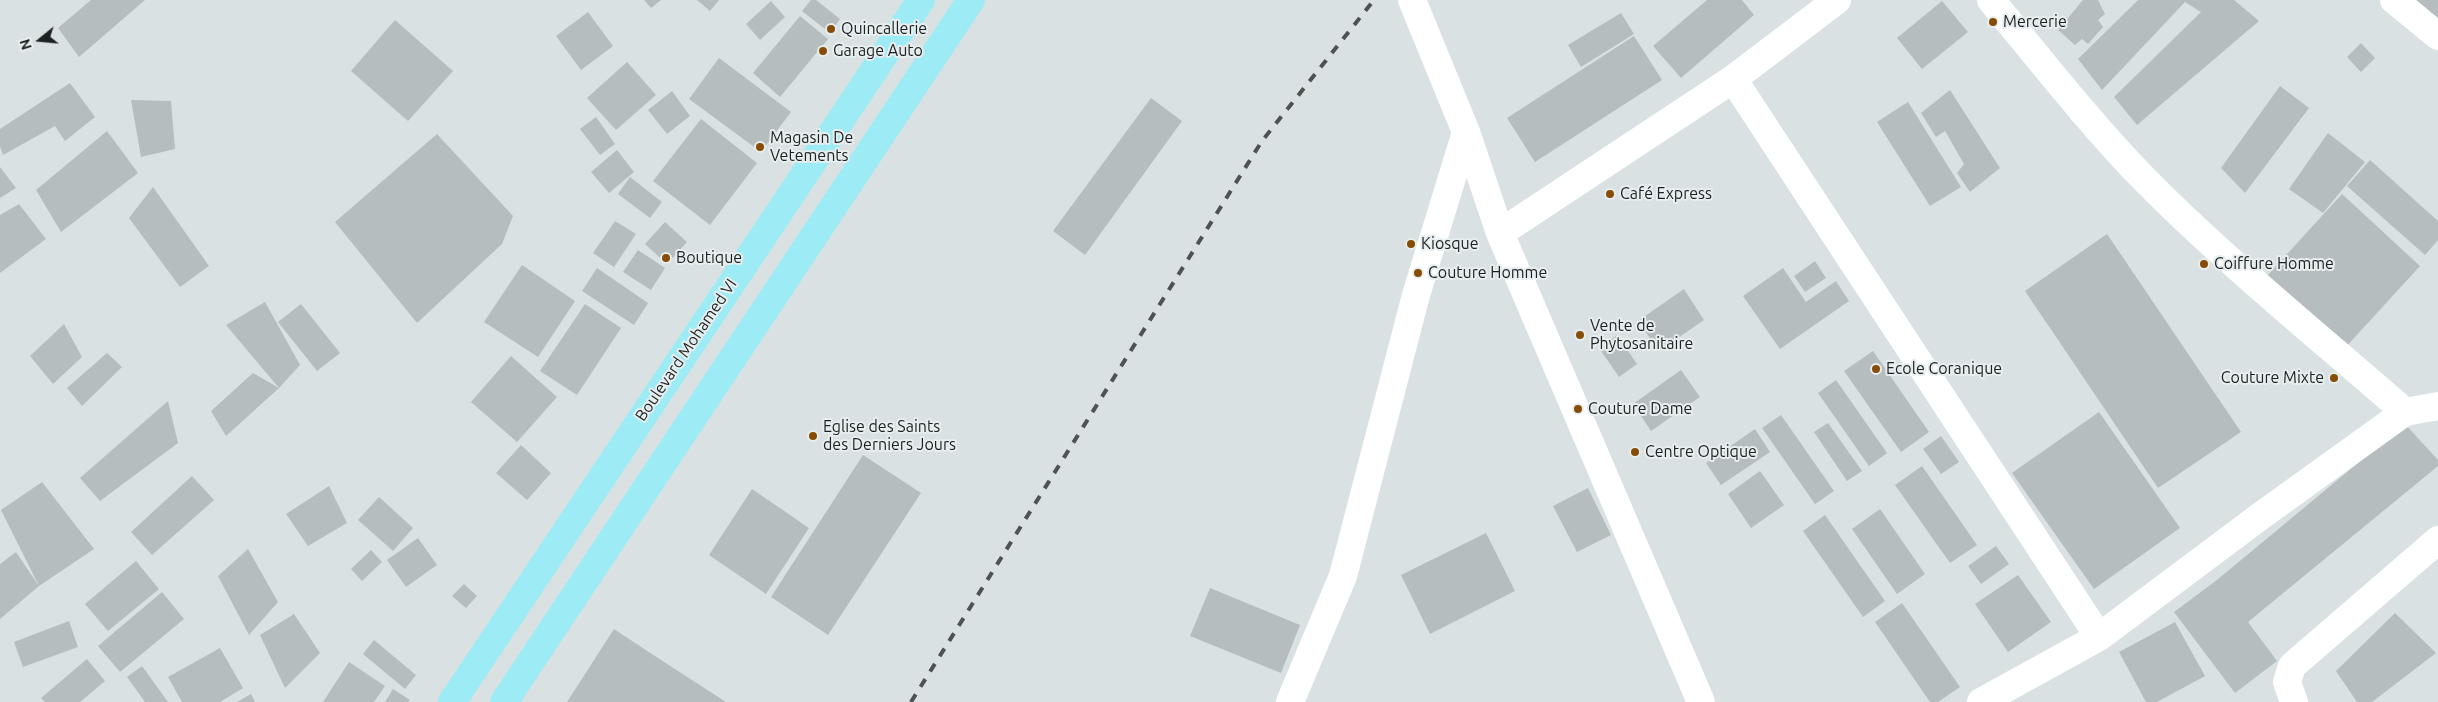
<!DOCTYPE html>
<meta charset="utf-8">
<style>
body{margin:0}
#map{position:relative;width:2438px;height:702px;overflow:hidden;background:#dae1e2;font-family:Ubuntu,sans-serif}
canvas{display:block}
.north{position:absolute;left:15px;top:15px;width:50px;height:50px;-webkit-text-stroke:4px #e7eeef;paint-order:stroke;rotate:253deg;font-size:14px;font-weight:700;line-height:20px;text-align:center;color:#1e2121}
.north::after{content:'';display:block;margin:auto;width:18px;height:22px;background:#1e2121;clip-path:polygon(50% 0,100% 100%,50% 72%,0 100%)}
</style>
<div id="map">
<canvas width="2438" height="702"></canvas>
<div class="north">N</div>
</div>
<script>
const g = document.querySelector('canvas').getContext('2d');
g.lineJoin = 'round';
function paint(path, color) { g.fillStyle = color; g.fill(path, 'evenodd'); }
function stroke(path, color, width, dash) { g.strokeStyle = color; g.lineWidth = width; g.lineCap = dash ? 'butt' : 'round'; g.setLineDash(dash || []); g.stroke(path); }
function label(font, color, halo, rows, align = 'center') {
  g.font = font + ' Ubuntu,sans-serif'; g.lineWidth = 4; g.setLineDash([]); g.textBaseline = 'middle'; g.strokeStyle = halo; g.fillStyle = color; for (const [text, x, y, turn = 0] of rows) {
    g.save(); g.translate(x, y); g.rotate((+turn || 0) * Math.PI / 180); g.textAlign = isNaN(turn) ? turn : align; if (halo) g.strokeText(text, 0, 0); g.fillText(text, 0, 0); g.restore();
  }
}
paint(new Path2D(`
 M91,0H145L79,57L58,28Z
 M644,0H661L651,8Z
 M697,0H719L710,11Z
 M811,0H816L840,19L830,33L802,11Z
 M1707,0H1742L1754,15L1681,78L1653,46Z
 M2083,0H2098L2105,14L2098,20L2103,27L2088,44L2082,39L2075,45L2058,30Z
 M2138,0H2234L2259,21L2137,125L2114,97L2201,12L2185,2L2102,90L2078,59Z
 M2404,0H2438V24Z
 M771,1L785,17L760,40L746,24Z
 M1942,1L1968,32L1922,69L1897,38Z
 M588,12L613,46L581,70L556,36Z
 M1621,13L1634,34L1581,67L1568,45Z
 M800,16L828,39L780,97L753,73Z
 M395,20L453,71L408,121L351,71Z
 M1634,36L1662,80L1535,162L1507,118Z
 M2361,43L2375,58L2361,72L2347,57Z
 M719,58L791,112L761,152L689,99Z
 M627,62L656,95L616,130L587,98Z
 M70,83L95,117L65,141L55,126L3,155L0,146V129Z
 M2280,86L2309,108L2245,193L2221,168Z
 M1950,90L2000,168L1970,192L1957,173L1964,164L1945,131L1936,137L1921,113Z
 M672,91L690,116L667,134L648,110Z
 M1151,98L1182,121L1085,255L1053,231Z
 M131,100L171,101L175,149L141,157Z
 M1908,102L1961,187L1930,206L1877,122Z
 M596,117L615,144L600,155L580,129Z
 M701,119L757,163L710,225L653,181Z
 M107,131L138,173L61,232L36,190Z
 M2328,133L2365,162L2323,213L2289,189Z
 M437,134L513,216L502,244L417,323L335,222Z
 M617,150L634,172L609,193L591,172Z
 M2370,160L2438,221V240L2425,255L2347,186Z
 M0,167L16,188L0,198Z
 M630,177L662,202L650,218L618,194Z
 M153,187L209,266L180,287L129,218Z
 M2342,194L2420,266L2345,348L2267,276Z
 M19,204L46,239L0,273V215Z
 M615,221L636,234L614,267L593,253Z
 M665,222L687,242L667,264L645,244Z
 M2107,234L2241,432L2158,488L2025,291Z
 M638,250L665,268L651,290L623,272Z
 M1815,261L1826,278L1805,292L1794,276Z
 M522,265L575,301L538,357L484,322Z
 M597,268L648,303L634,325L582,291Z
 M1783,268L1806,302L1836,281L1849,301L1780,349L1743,296Z
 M1684,289L1704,320L1659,351L1638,321Z
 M265,302L300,365L279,388L226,436L211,411L253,373L279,388L226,325Z
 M301,304L340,353L317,371L278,322Z
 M585,304L621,328L577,395L540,371Z
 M64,324L82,357L53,384L30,356Z
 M1617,335L1637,364L1619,377L1599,348Z
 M1873,351L1929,432L1901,452L1844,371Z
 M107,353L122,367L82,406L67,388Z
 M511,356L557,397L517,442L471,402Z
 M1681,370L1700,397L1651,431L1633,404Z
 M1836,380L1887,453L1869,466L1818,393Z
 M168,401L178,443L100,501L80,478Z
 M2099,412L2180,528L2094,589L2012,473Z
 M1781,415L1834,491L1815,504L1762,428Z
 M1828,423L1862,471L1847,481L1814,432Z
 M2405,424L2438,460V466L2248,622L2277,661L2235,693L2174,612L2217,580Z
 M1755,429L1770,452L1721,485L1706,463Z
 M1941,436L1959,462L1941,474L1923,449Z
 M521,445L551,473L527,500L496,473Z
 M863,455L921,493L828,635L771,597Z
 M1922,466L1977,545L1950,563L1895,485Z
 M1760,471L1784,505L1751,528L1728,494Z
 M192,476L214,500L152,555L131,532Z
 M42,482L94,549L39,586L1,510Z
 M329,486L347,523L308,546L286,514Z
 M1588,488L1611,535L1577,552L1553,506Z
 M752,489L809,528L766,594L709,555Z
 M379,497L413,528L393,551L358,520Z
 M1880,509L1925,574L1897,594L1852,529Z
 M1825,515L1885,601L1863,617L1803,531Z
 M1486,533L1515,591L1430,634L1401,575Z
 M418,538L437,565L406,587L387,560Z
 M1996,546L2009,564L1981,584L1968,566Z
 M248,549L278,602L249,635L218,576Z
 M371,550L382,562L362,581L351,569Z
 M16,552L39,586L0,619V564Z
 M136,561L159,589L108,631L85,604Z
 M2018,575L2051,622L2008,652L1975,604Z
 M464,584L477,596L466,608L452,596Z
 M1210,588L1300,625L1281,673L1190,636Z
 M162,592L184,619L120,672L98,646Z
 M1902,603L1960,687L1938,702H1930L1875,622Z
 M2395,613L2436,653L2372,702H2357L2336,671Z
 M294,614L320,653L285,688L260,635Z
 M69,621L78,647L23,667L14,642Z
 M2175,622L2205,676L2157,702H2146L2119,652Z
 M614,629L664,662L726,702H567Z
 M374,640L416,675L405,689L363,654Z
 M220,648L243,688L220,702H182L168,677Z
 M87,659L105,681L80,702H45L41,698Z
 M349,662L385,686L374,702H323Z
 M142,666L168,702H145L127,677Z
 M393,689L410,700L408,702H385Z
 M251,694L255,702H237Z`), '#b5bdbe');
stroke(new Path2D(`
 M1412,0L1466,132L1500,233L1701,702
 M1991,0C2042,62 2092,126 2148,183C2229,264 2319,337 2405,412
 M2394,0L2438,36
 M1733,79L2099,637
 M1500,233L1733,79L1837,0
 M1290,702L1343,576L1416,295L1466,132
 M1981,702L2099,637L2262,515L2405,412L2438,406
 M2294,702L2287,682L2292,666L2438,540`), '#fff', 28);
stroke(new Path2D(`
 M452,702L921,0
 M504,702L971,0`), '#9decf5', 28);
stroke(new Path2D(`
 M911,702L1262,141L1374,0`), '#4e5252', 4, [9, 9]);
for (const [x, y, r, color] of [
 [1993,22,5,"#874c05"],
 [831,29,5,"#874c05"],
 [823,51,5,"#874c05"],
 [760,147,5,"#874c05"],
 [1610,194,5,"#874c05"],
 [1411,244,5,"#874c05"],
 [666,258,5,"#874c05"],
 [2204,264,5,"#874c05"],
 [1418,273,5,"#874c05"],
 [1580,335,5,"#874c05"],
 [1876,369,5,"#874c05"],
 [2334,378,5,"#874c05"],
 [1578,409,5,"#874c05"],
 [813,436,5,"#874c05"],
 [1635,452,5,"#874c05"]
]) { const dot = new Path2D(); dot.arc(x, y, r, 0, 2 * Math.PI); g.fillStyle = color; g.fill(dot); stroke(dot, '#e7eeef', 2); }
label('16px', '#1e2121', '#e7eeef', [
 ["Mercerie",2003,22],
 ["Quincallerie",841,29],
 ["Garage Auto",833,51],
 ["Magasin De",770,138],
 ["Vetements",770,156],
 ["Café Express",1620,194],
 ["Kiosque",1421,244],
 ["Boutique",676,258],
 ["Coiffure Homme",2214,264],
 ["Couture Homme",1428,273],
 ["Vente de",1590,326],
 ["Phytosanitaire",1590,344],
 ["Ecole Coranique",1886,369],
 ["Couture Mixte",2324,378,"right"],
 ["Couture Dame",1588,409],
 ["Eglise des Saints",823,427],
 ["des Derniers Jours",823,445],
 ["Centre Optique",1645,452]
], 'left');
label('16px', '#1e2121', '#e7eeef', [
 ["Boulevard Mohamed VI",686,350,-56]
]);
</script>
